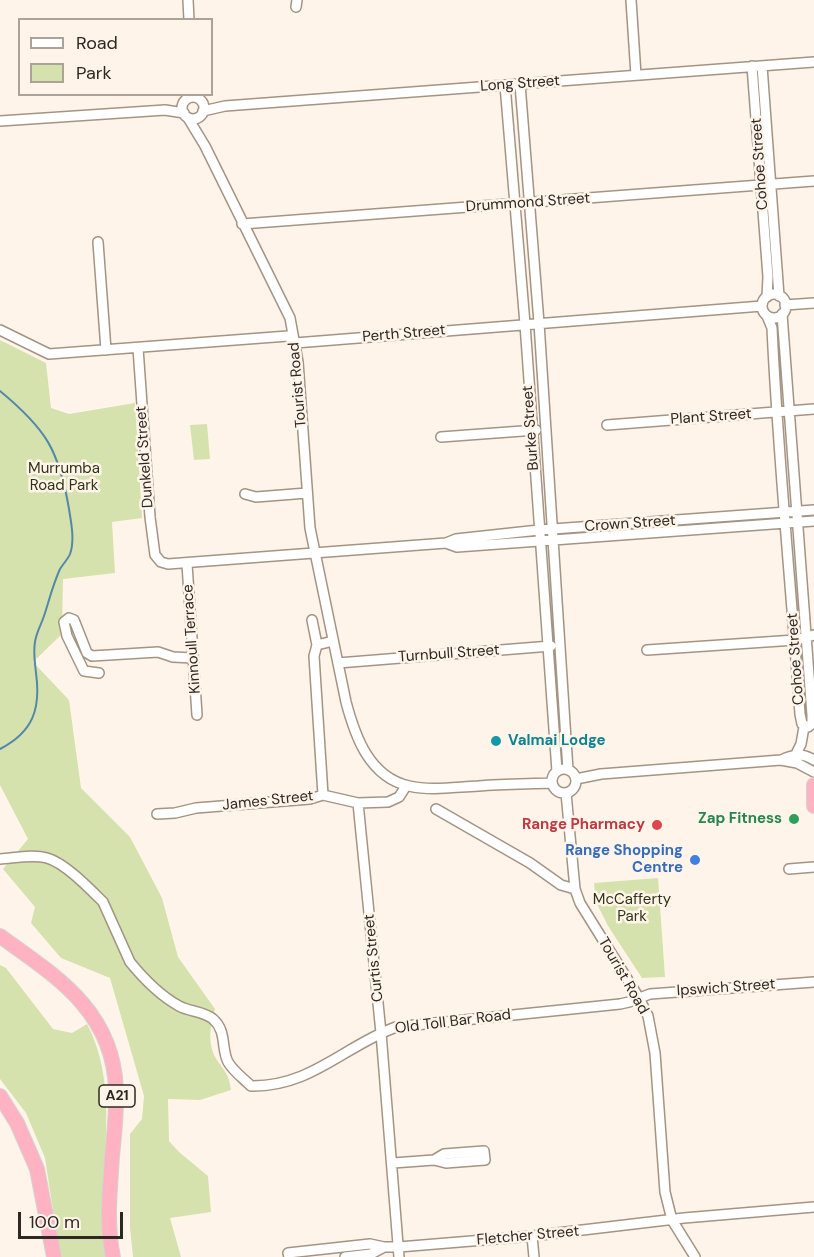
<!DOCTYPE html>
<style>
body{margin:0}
#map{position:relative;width:814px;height:1257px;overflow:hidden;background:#fff4ea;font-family:"DM Sans",sans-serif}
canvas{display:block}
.legend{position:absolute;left:18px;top:18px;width:195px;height:78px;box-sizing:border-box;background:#fff4ea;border:2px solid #aba29a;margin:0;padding:8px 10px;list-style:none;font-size:18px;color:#2e2822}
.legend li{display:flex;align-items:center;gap:12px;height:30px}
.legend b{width:30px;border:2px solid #aba29a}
.scale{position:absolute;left:18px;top:1212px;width:105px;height:27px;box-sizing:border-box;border:3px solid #2e2822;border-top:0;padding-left:8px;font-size:18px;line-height:21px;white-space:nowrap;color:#2e2822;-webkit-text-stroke:4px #fff4ea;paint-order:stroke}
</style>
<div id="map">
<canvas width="814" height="1257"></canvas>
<ul class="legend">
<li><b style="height:8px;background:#fff"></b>Road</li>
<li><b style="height:16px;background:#d5e2ad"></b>Park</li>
</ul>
<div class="scale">100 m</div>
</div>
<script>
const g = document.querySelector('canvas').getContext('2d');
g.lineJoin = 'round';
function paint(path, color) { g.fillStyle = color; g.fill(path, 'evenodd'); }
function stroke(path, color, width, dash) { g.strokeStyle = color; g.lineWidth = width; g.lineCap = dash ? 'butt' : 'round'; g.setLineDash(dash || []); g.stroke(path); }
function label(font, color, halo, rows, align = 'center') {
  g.font = font + ' "DM Sans",sans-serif'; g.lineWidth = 5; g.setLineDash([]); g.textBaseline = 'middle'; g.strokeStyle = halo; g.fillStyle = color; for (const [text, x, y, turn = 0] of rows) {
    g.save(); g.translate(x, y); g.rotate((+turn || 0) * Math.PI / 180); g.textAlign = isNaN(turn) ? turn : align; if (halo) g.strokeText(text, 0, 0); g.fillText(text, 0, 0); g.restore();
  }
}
paint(new Path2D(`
 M0,340L46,363L51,408L69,414L135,403L142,518L112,522L115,573L63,579L62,634L33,662L69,700L81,788L130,837L162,898L178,957L215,1009C210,1025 207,1045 217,1060C225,1072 229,1074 231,1090L200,1100L168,1099L169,1141L179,1152L208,1176L211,1212L170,1218L181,1257H133L130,1228V1134L142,1119L144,1096L110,978L61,958L31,923L35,907L3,869L28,839L0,785Z
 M207,424L210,459L194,460L190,425Z
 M658,878L665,977L642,978L608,926L596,902L594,883Z
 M0,965L6,968L53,1029L72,1033L87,1024C125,1097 93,1180 106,1257H62L57,1236L45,1158L26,1113L0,1079Z`), '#d5e2ad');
stroke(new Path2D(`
 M0,391C46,429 59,450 69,509C71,522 75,540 70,554C68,559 63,564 60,569C53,584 49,601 44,616C41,625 36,633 35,642C33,653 35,662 36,673C41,709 33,732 0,749`), '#5488a8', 2);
const minor = new Path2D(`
 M188,0L189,20
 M631,0L636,75
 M296,7L297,0
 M752,66L768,277L767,297
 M762,66L779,296
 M520,84L539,323L568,770
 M505,85L525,324L557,771
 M182 108a11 11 0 1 1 22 0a11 11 0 1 1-22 0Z
 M203,111L225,106L814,62
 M188,118L205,146L290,318L298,362L310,528L346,702C355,736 369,777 409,786C431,791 455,787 478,786C503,784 527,784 552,783
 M0,121L165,110L184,113
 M242,224L814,181
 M98,242L106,350
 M762 306a12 12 0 1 1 24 0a12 12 0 1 1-24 0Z
 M785,305L814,303
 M767,316L772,328C778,457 791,586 800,714L802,724L808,727L812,724V715L782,314
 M0,330L49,354L288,336L295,343L762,306
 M138,348L150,517L155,555L161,562L168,564L446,543L456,539L539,530L814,510
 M607,425L814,409
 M441,437L536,430
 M245,494L256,497L307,493
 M446,543L457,547L814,521
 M187,564L197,715
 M312,620L317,645
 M647,650L795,640L814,635
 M338,663L551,646
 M99,673L84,671L67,636L64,622L69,618L74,620L87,653L92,656L158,652L173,657L193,658
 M796,754L801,744L804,727
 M781,760C793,754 802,753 814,760
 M552 781a12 12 0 1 1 24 0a12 12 0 1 1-24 0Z
 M576,779L601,774L781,760L797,763L814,772
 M566,793L575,889L580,903L639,998L648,1016L655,1053L665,1192L672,1220L695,1257
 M323,795L314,656L317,645L333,641
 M358,803L381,1033L399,1257
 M436,809L530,863L561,885L575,889
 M157,814L175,813L196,808L310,799L323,795L358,803L388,802L399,797L406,786
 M0,859C15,858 33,854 47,858C65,863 90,889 103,902L130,962C143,978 161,996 179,1006C190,1012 203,1011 213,1019C227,1031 221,1049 228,1062C233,1071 244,1079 251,1086C311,1087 344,1046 396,1027L620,1004L629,1002L650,994L814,982
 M789,869L814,867
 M393,1163L434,1160L446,1163L485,1160L484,1151L444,1154L434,1160
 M532,1236L534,1257
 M289,1257L288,1253L370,1244L384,1247H399L532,1236L684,1218L814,1207
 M345,1257L371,1254L384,1247`);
const highway = new Path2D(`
 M814,785V806
 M0,936C57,977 113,1011 116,1089C117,1112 114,1135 112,1157C110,1191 106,1223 113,1257
 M0,1096L17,1123L37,1169L54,1257`);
stroke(minor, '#a49484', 12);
stroke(highway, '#d5d4d3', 16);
stroke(minor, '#fff', 9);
stroke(highway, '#feb2c2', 14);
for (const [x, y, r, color] of [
 [496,741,6,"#0f9aa8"],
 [794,819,6,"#2e9e5b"],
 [657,825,6,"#e0444e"],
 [695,860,6,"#3f7fe0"]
]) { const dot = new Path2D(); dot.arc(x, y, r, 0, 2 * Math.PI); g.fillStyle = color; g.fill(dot); stroke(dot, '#fff4ea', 2); }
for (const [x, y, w] of [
 [117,1096,36]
]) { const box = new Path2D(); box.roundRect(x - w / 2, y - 11, w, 22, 4.5); g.fillStyle = '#fff4ea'; g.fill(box); stroke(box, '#2e2822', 1.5); }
label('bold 14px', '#2e2822', null, [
 ["A21",117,1096]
]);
label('15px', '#2e2822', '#fff4ea', [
 ["Long Street",520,84,-4],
 ["Cohoe Street",760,164,-94],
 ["Drummond Street",528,203,-4],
 ["Perth Street",404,334,-5],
 ["Tourist Road",298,385,-95],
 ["Plant Street",711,417,-4],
 ["Burke Street",531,428,-94],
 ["Dunkeld Street",145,457,-94],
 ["Crown Street",630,524,-4],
 ["Kinnoull Terrace",192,639,-94],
 ["Turnbull Street",449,654,-4],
 ["Cohoe Street",796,659,-94],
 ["James Street",268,801,-6],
 ["Curtis Street",374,958,-96],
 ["Tourist Road",623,976,60],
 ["Ipswich Street",726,988,-4],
 ["Old Toll Bar Road",453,1022,-7],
 ["Fletcher Street",528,1236,-5]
]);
label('15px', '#2e3413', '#fff4ea', [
 ["Murrumba",64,469],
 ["Road Park",64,486],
 ["McCafferty",632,900],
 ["Park",632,917]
]);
label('bold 15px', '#0d838f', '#fff4ea', [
 ["Valmai Lodge",508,741]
], 'left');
label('bold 15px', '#27864d', '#fff4ea', [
 ["Zap Fitness",782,819]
], 'right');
label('bold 15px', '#be3a42', '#fff4ea', [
 ["Range Pharmacy",645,825]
], 'right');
label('bold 15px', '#366cbe', '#fff4ea', [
 ["Range Shopping",683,851],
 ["Centre",683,868]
], 'right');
</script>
